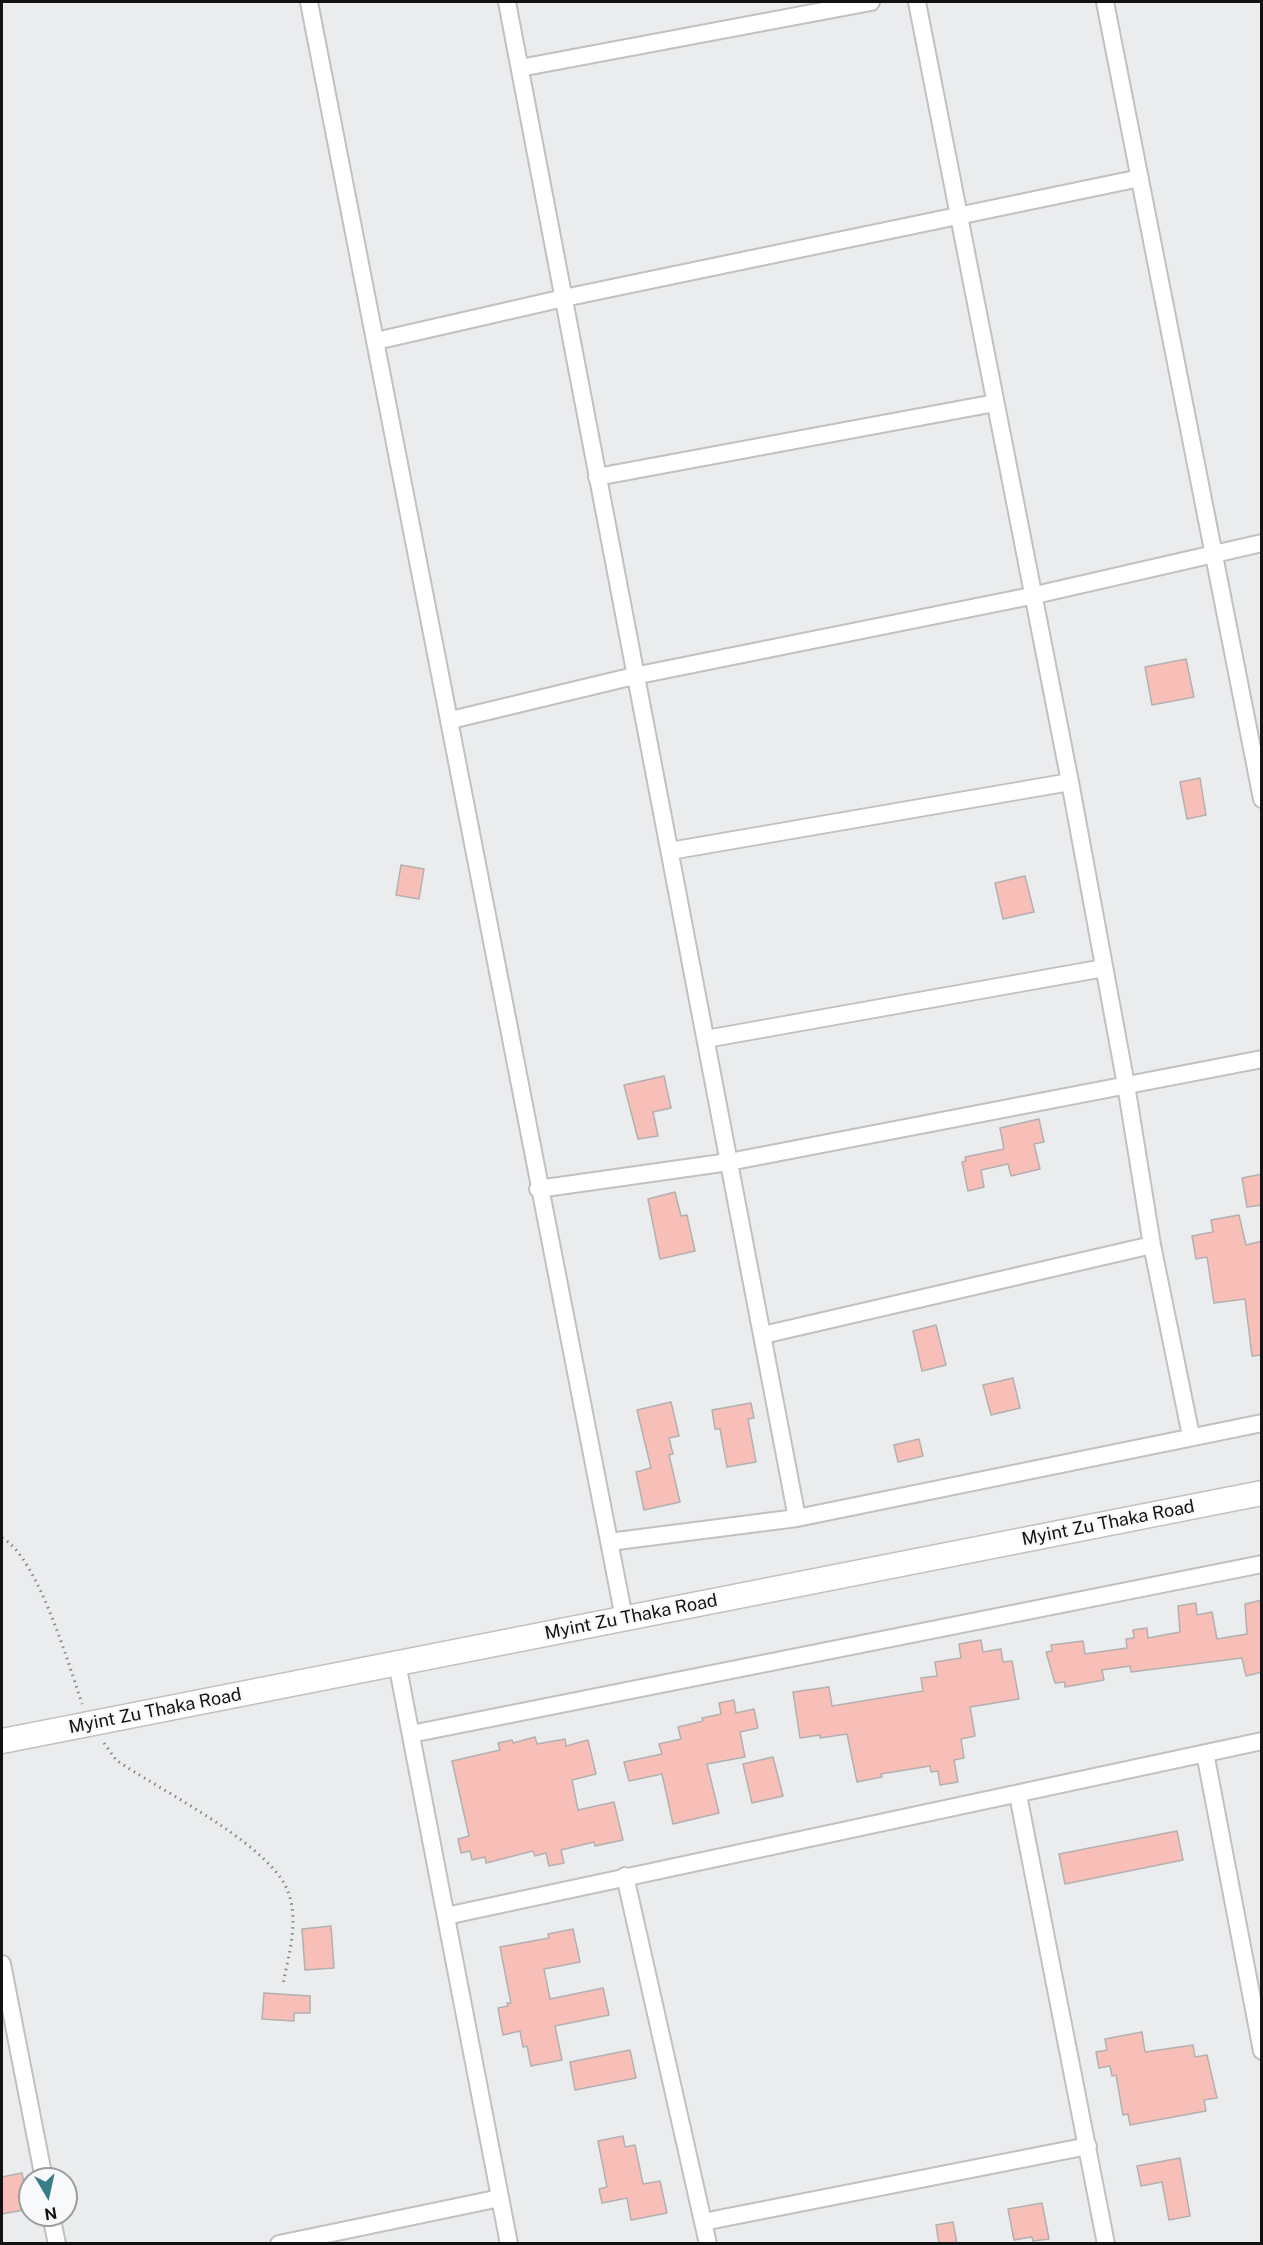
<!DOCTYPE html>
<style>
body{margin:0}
#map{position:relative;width:1263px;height:2245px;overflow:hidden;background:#ebeced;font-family:"Public Sans",sans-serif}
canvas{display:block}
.frame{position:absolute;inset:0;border:3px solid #121213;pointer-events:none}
.north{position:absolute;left:18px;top:2167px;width:60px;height:60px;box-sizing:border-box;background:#f8f9fa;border:2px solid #9c9d9e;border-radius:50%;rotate:171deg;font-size:16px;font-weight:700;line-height:24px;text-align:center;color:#121213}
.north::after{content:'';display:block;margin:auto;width:21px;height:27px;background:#387e89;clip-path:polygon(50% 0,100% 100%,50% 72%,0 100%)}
</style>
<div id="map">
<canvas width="1263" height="2245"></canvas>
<div class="frame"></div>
<div class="north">N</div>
</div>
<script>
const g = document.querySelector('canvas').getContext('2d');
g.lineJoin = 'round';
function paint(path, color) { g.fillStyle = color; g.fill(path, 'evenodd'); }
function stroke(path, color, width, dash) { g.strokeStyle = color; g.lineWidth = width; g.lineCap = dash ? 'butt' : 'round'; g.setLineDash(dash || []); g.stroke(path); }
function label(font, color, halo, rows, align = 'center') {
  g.font = font + ' "Public Sans",sans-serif'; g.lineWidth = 5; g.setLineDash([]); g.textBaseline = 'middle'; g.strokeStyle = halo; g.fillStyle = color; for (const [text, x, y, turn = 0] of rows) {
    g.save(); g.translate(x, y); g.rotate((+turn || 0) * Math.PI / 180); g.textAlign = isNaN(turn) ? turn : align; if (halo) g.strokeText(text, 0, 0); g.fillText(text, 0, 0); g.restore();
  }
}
const building = new Path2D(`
 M1186,659L1194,697L1152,705L1145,667Z
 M1200,778L1206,815L1187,819L1180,782Z
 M401,865L424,869L419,899L396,895Z
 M1025,876L1034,912L1003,919L995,883Z
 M664,1076L671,1108L653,1112L658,1136L638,1139L624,1085Z
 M1039,1119L1044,1142L1034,1144L1040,1169L1011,1176L1008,1164L981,1170L984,1187L968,1191L962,1162L966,1161L965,1157L1004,1149L1000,1128Z
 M1262,1174V1205L1247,1207L1242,1178Z
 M675,1192L681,1216L687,1215L695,1251L660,1259L648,1199Z
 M1239,1215L1246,1245L1262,1241V1355L1252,1356L1245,1299L1214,1303L1207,1257L1196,1259L1192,1236L1213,1232L1211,1220Z
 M936,1325L946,1365L922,1371L913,1331Z
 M1013,1378L1020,1408L991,1415L983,1385Z
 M671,1402L679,1436L669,1438L673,1454L669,1455L680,1502L644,1510L636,1472L651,1468L637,1410Z
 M751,1403L754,1418L748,1419L756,1462L727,1467L720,1429H715L712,1410Z
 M919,1439L923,1456L898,1462L894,1445Z
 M1262,1600V1672L1246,1676L1242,1658L1131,1672L1130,1666L1102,1670L1104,1680L1065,1687V1682L1055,1683L1046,1652L1052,1651L1051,1645L1083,1641L1085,1654L1127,1648L1126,1639L1134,1638L1133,1630L1147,1628L1148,1638L1180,1632L1178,1606L1196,1603L1197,1615L1212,1612L1217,1639L1247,1634L1245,1604Z
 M981,1640L983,1652L1001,1649L1003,1662L1012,1661L1019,1699L970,1707L975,1736L961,1739L964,1758L954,1760L958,1782L940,1785L938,1771L931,1772L930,1766L881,1774L882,1777L857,1782L847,1734L820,1738V1735L800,1738L793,1692L829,1687L832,1706L923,1691L921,1678L937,1676L935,1662L961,1658L959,1644Z
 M734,1700L736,1713L754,1709L758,1728L740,1732L745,1757L707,1764L719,1813L673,1824L662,1774L629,1781L624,1762L662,1754L659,1744L681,1739L678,1727L703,1721L702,1718L721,1714L719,1703Z
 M535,1737L537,1744L565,1739L566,1746L588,1740L596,1774L572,1780L578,1810L614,1802L623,1840L595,1846L594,1842L561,1850L564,1863L549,1866L546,1853L535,1856L533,1851L486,1863L485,1857L472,1860L470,1851L461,1853L458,1839L469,1836L452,1761L500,1750L498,1743L512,1740L513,1743Z
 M773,1757L783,1796L752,1803L743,1764Z
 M1177,1831L1183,1860L1065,1884L1059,1854Z
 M331,1926L334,1968L305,1970L302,1929Z
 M573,1929L580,1962L544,1969L550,1999L603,1988L609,2015L555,2026L562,2060L531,2066L527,2046L523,2047L520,2031L503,2035L498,2008L508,2006L507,2003H511L500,1947L549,1938L548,1934Z
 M264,1993L310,1996V2013H294V2021L262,2019Z
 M1142,2032L1145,2052L1193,2045L1195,2057L1207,2055L1217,2098L1204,2100L1206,2111L1130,2125L1128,2114L1123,2115L1116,2075L1112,2076L1110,2066L1099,2068L1096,2052L1107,2050L1105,2039Z
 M630,2050L636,2078L575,2090L570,2062Z
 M623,2136L625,2147L635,2145L643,2184L660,2181L667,2213L631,2220L627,2198L602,2203L599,2189L607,2187L598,2141Z
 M1180,2158L1190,2216L1169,2220L1162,2182L1141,2186L1137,2166Z
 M22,2173L29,2209L2,2214V2177Z
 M1042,2203L1049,2239L1033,2241L1032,2237L1014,2240L1008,2209Z
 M953,2222L957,2244H939L936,2225Z`);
paint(building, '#f8bfb9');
stroke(building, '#b2b0b0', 1.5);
const street = new Path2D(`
 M309,2L624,1618
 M507,2L797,1518
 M917,2L1070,782L1126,1085L1152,1245L1191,1436
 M1105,2L1262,799
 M520,68L871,2
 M376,341L564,298L1140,178
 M597,477L995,403
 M451,720L634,676L1031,596L1262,543
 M670,851L1070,782
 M706,1039L1104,968
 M538,1189L729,1162L1262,1059
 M763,1335L1152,1245
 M609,1542L797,1518L1262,1423
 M397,1663L509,2244
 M411,1734L1262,1564
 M1205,1753L1262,2051
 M1018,1795L1106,2244
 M625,1876L708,2244
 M446,1916L1262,1741
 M2,1964L44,2179
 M51,2215L57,2244
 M703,2222L1088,2146
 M279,2244L500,2198`);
const secondary = new Path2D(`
 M2,1741L1262,1493`);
stroke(street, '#c0c1c2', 20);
stroke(secondary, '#c0c1c2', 27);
stroke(new Path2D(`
 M2,1538C37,1556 69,1665 82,1704
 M104,1743L116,1760C160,1790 261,1840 285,1885C301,1915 289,1953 283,1984`), '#858687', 3, [1.5, 4.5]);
stroke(street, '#fff', 16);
stroke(secondary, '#fff', 24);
label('18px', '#121213', '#f8f9fa', [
 ["Myint Zu Thaka Road",1108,1523,-11],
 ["Myint Zu Thaka Road",631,1617,-11],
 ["Myint Zu Thaka Road",155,1711,-11]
]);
</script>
